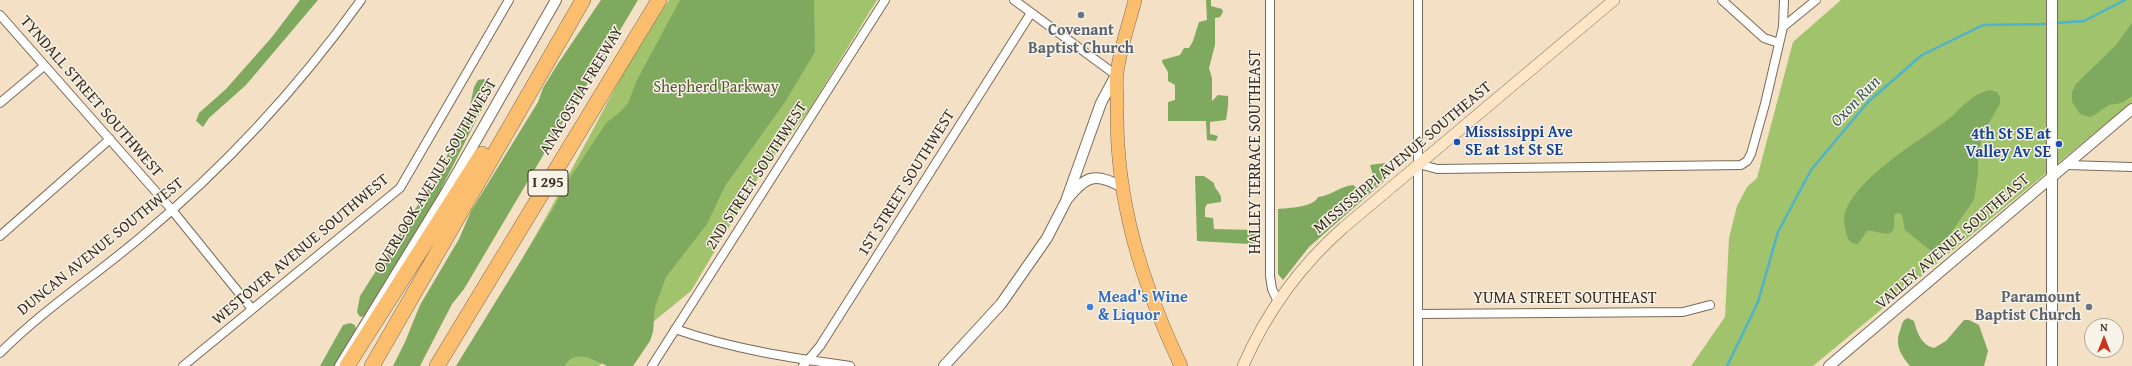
<!DOCTYPE html>
<style>
body{margin:0}
#map{position:relative;width:2132px;height:366px;overflow:hidden;background:#f3e0c5;font-family:"Gentium Book Plus",serif}
canvas{display:block}
.north{position:absolute;left:2084px;top:318px;width:40px;height:40px;box-sizing:border-box;background:#f7f3e8;border:1px solid #aca397;border-radius:50%;rotate:0deg;font-size:11px;font-weight:700;line-height:16px;text-align:center;color:#3b2a1e}
.north::after{content:'';display:block;margin:auto;width:14px;height:18px;background:#c8321e;clip-path:polygon(50% 0,100% 100%,50% 72%,0 100%)}
</style>
<div id="map">
<canvas width="2132" height="366"></canvas>
<div class="north">N</div>
</div>
<script>
const g = document.querySelector('canvas').getContext('2d');
g.lineJoin = 'round';
function paint(path, color) { g.fillStyle = color; g.fill(path, 'evenodd'); }
function stroke(path, color, width, dash) { g.strokeStyle = color; g.lineWidth = width; g.lineCap = dash ? 'butt' : 'round'; g.setLineDash(dash || []); g.stroke(path); }
function label(font, color, halo, rows, align = 'center') {
  g.font = font + ' "Gentium Book Plus",serif'; g.lineWidth = 3; g.setLineDash([]); g.textBaseline = 'middle'; g.strokeStyle = halo; g.fillStyle = color; for (const [text, x, y, turn = 0] of rows) {
    g.save(); g.translate(x, y); g.rotate((+turn || 0) * Math.PI / 180); g.textAlign = isNaN(turn) ? turn : align; if (halo) g.strokeText(text, 0, 0); g.fillText(text, 0, 0); g.restore();
  }
}
paint(new Path2D(`
 M669,0H877L809,110L760,175L691,291L599,366H462L551,208L636,49Z
 M1841,0H2132V102L1813,366H1691L1725,317L1729,238L1737,206L1747,187L1757,178L1793,42Z`), '#a1c36c');
paint(new Path2D(`
 M300,0H318L246,85L209,118L203,127L196,121L199,113L226,89L272,37Z
 M601,0H638L594,74L567,115L464,289L452,304L420,366H393L405,342L420,305L459,239L471,211L538,102L543,88L557,65Z
 M680,0H814L815,52L785,102L725,186L707,224L666,277L655,307L653,332L650,341L633,366C626,366 614,366 607,366C594,360 574,348 565,366H456L554,207L566,184L606,123L620,112L628,103L637,80Z
 M1206,0H1211V6L1222,9L1223,12L1220,17L1215,18V45L1209,68L1212,78V101L1218,95L1228,96C1229,101 1227,115 1226,120L1210,122V134L1218,136L1216,141L1207,140L1206,121H1168V102L1175,100V85L1168,81V72L1162,62V60L1180,55L1184,48H1189L1193,41L1199,22L1207,20Z
 M2132,23V96L2122,103L2109,105L2093,116L2089,117L2080,114L2072,102V92L2076,84L2116,45Z
 M484,79L492,86L491,91L438,195L364,316L360,317L357,312L360,296L442,167L457,133L467,120L474,87L478,80Z
 M1990,90L1997,92L2000,97V104L1983,133L1978,155V173L1974,200L1953,230L1943,252L1941,255L1935,254L1905,230L1902,215L1899,213L1895,214C1893,219 1895,223 1894,228C1890,240 1875,229 1867,231L1858,244C1852,244 1849,242 1847,236C1845,230 1843,219 1845,212C1859,176 1916,143 1946,121C1961,110 1970,94 1990,90Z
 M1385,163L1390,168L1391,175L1309,247L1283,280L1278,274V209C1289,208 1314,207 1318,197C1331,196 1340,186 1353,185L1358,189H1361L1373,175L1370,165Z
 M1195,176H1204L1214,183C1214,190 1223,193 1221,202L1207,204L1205,208V217L1213,218L1214,229L1254,230L1257,235V243L1249,244L1197,241Z
 M1908,318L1914,321C1917,332 1921,345 1934,348L1946,341L1964,320H1969L1979,325L1988,351L1984,366H1910C1900,354 1894,344 1901,328C1902,323 1903,320 1908,318Z
 M350,323L355,325L356,330L335,366H320L343,325Z`), '#80a960');
stroke(new Path2D(`
 M2055,23L2084,21L2125,0
 M1727,366L1758,302L1778,232L1811,170L1868,102L1922,55L1983,25L2050,24`), '#4db4cc', 2.5);
const minor = new Path2D(`
 M1014,0L1116,75
 M1270,0V276L1272,289L1278,302
 M1722,0L1764,38L1779,43
 M0,15L172,210L252,309
 M1783,27L1816,0
 M0,103L44,66
 M1419,164L1437,169L1741,165L1747,161L1751,154L1765,104L1783,27L1784,0
 M2067,165L2132,167
 M0,236L110,139
 M1418,314L1683,312L1710,305
 M675,329C732,349 791,358 850,366
 M0,353C44,309 95,276 142,236C225,167 298,88 361,0
 M183,366L400,188L509,0
 M652,366L885,0
 M803,366L820,346L1031,13
 M1418,366V0`);
const tertiary = new Path2D(`
 M1068,198C1086,176 1095,172 1122,187
 M340,366L447,191L556,0
 M944,366L1001,304L1047,238L1066,201L1101,103L1116,75
 M1829,366L2132,109
 M2052,366V0`);
const secondary = new Path2D(`
 M1243,366C1266,313 1300,266 1343,228L1614,0`);
const primary = new Path2D(`
 M1135,0C1129,24 1120,49 1117,73C1115,85 1118,98 1117,110C1116,203 1142,283 1181,366`);
const motorway = new Path2D(`
 M347,366L482,154
 M372,366L583,0
 M437,366L659,0`);
stroke(minor, '#7b6a58', 10);
stroke(tertiary, '#7b6a58', 12);
stroke(secondary, '#7b6a58', 12);
stroke(primary, '#7b6a58', 14);
stroke(motorway, '#7b6a58', 16);
stroke(minor, '#fff', 8);
stroke(tertiary, '#fff', 10);
stroke(secondary, '#fde5c5', 11);
stroke(primary, '#fabe6e', 13);
stroke(motorway, '#fabe6e', 15);
for (const [x, y, r, color] of [
 [1081,15,4,"#6b7280"],
 [1457,142,4,"#1a4fb4"],
 [2059,144,4,"#1a4fb4"],
 [1090,307,4,"#3f7fe0"],
 [2089,307,4,"#6b7280"]
]) { const dot = new Path2D(); dot.arc(x, y, r, 0, 2 * Math.PI); g.fillStyle = color; g.fill(dot); stroke(dot, '#f7f3e8', 1.5); }
for (const [x, y, w] of [
 [548,183,40]
]) { const box = new Path2D(); box.roundRect(x - w / 2, y - 13, w, 26, 3); g.fillStyle = '#f7f3e8'; g.fill(box); stroke(box, '#3b2a1e', 1); }
label('bold 15px', '#3b2a1e', null, [
 ["I 295",548,183]
]);
label('bold 16px', '#5b616d', '#f7f3e8', [
 ["Covenant",1081,31],
 ["Baptist Church",1081,49],
 ["Paramount",2081,298,"right"],
 ["Baptist Church",2081,316,"right"]
]);
label('16px', '#5a5835', '#f7f3e8', [
 ["Shepherd Parkway",716,88]
]);
label('16px', '#3b2a1e', '#f7f3e8', [
 ["ANACOSTIA FREEWAY",582,91,-59],
 ["TYNDALL STREET SOUTHWEST",91,97,49],
 ["HALLEY TERRACE SOUTHEAST",1256,152,-90],
 ["MISSISSIPPI AVENUE SOUTHEAST",1403,158,-40],
 ["OVERLOOK AVENUE SOUTHWEST",436,176,-59],
 ["2ND STREET SOUTHWEST",757,176,-57],
 ["1ST STREET SOUTHWEST",907,183,-58],
 ["VALLEY AVENUE SOUTHEAST",1953,242,-41],
 ["DUNCAN AVENUE SOUTHWEST",101,247,-39],
 ["WESTOVER AVENUE SOUTHWEST",301,250,-40],
 ["YUMA STREET SOUTHEAST",1565,299]
]);
label('bold 16px', '#164399', '#f7f3e8', [
 ["Mississippi Ave",1465,133],
 ["SE at 1st St SE",1465,151],
 ["4th St SE at",2051,135,"right"],
 ["Valley Av SE",2051,153,"right"]
], 'left');
label('bold 16px', '#366cbe', '#f7f3e8', [
 ["Mead's Wine",1098,298],
 ["& Liquor",1098,316]
], 'left');
label('italic 17px', '#415a5b', '#f7f3e8', [
 ["Oxon Run",1856,102,-46]
]);
</script>
